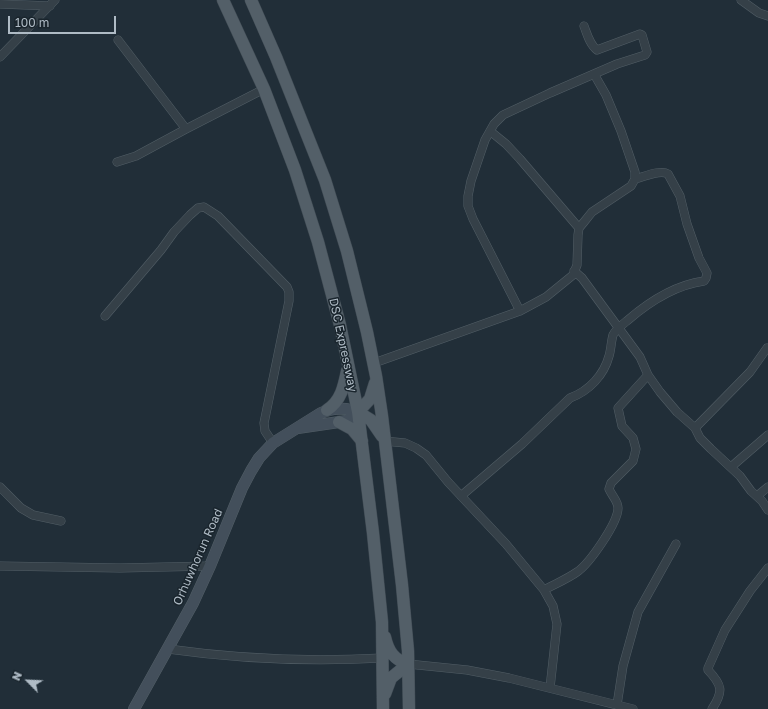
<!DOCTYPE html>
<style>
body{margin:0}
#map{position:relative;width:768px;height:709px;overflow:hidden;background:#212e38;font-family:"Golos Text",sans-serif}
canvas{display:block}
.north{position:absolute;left:8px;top:661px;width:40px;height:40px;-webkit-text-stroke:3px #1a252d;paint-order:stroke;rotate:294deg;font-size:11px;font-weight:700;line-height:16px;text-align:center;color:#afbbc5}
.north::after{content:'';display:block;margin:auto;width:14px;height:18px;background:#afbbc5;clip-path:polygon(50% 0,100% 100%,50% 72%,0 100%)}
.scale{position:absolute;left:8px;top:16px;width:108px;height:18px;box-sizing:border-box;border:2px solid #afbbc5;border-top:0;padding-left:5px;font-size:12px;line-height:14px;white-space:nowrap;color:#afbbc5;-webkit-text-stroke:3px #1a252d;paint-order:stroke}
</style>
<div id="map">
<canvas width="768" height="709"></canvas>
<div class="north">N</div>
<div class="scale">100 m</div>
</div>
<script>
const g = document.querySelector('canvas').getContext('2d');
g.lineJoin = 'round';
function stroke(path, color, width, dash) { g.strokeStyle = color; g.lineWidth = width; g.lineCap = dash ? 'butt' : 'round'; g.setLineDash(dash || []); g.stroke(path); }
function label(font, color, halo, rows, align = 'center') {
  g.font = font + ' "Golos Text",sans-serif'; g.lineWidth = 3; g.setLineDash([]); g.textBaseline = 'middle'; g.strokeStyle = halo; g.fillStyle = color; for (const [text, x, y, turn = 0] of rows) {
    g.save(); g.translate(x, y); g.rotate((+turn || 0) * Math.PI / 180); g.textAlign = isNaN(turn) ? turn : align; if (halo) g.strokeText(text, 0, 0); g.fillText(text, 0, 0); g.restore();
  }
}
const street = new Path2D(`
 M741,0L759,13L768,16
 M0,4L50,6
 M118,40L186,129
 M0,57L55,0
 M490,131L506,144L520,159L579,228
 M117,162L136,156L186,129L264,89
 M574,271L582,278L640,357L648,375L660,392L677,412L695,428L700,438L711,449L740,476L751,491L762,501L768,510
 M520,311L473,219L468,206V196L471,181L485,140L494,124L503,115L550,93L617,64L645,55L647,52L642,35L640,34L597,50C590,45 587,34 584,26
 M105,316L161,250L174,232L190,215L198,208L204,207L218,216L287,287L289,292V301L264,423L265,431L273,443
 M374,363L520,311L546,297L573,275L577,265L578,235L579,228L584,222L592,212L631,186L635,179V172L621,131L606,95L594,74
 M695,428L750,372L767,348
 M384,441L405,443L416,448L426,455L448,482L506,544L544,590L553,606L557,624L550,688
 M731,467L768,435
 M0,487L21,508L33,515L61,521
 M461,496L522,444L570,398C589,391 604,375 609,356C611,350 611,342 613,335C616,329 623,324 628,320C650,301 675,285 704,281L706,278L707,273L699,258L687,224L680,196L668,174C660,169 644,177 635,179
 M757,496L768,487
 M0,566L120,568L210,566
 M544,590C555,584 567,579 577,572C589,564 618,523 618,508C618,501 612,496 609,489L611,483L633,461L636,449L633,438L622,426L618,408L648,375
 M168,649C239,659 310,662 382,658
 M408,664L467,670L509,678L633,709
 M617,705L623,666L638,612L676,544
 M712,709C724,691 722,685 708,670V668L725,630L750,591L768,568`);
const secondary = new Path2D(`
 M134,709L193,603L210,566L242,488L251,471L259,458L273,443L321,413C331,408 347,407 358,412L352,418L346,421L298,428`);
const primary = new Path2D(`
 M223,0L264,89L295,170L318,242L340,325L358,412L373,533L382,622L383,709
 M251,0L276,57L325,180L347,251L367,332L376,376L382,416L402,585L408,651L409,709
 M375,383L370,399L358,412L371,420L382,436
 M327,410C341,401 344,386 347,371
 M339,422L352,429L362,441
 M385,637C388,651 394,660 408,664
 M385,694L391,678L408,664`);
stroke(street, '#525e66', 9);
stroke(secondary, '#525e66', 12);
stroke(primary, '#3e4952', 13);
stroke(street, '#354048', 8);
stroke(secondary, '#434f5b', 11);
stroke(primary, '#535f68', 12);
label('12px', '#afbbc5', '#1a252d', [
 ["DSC Expressway",343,345,78],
 ["Orhuwhorun Road",198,557,-66]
]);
</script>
